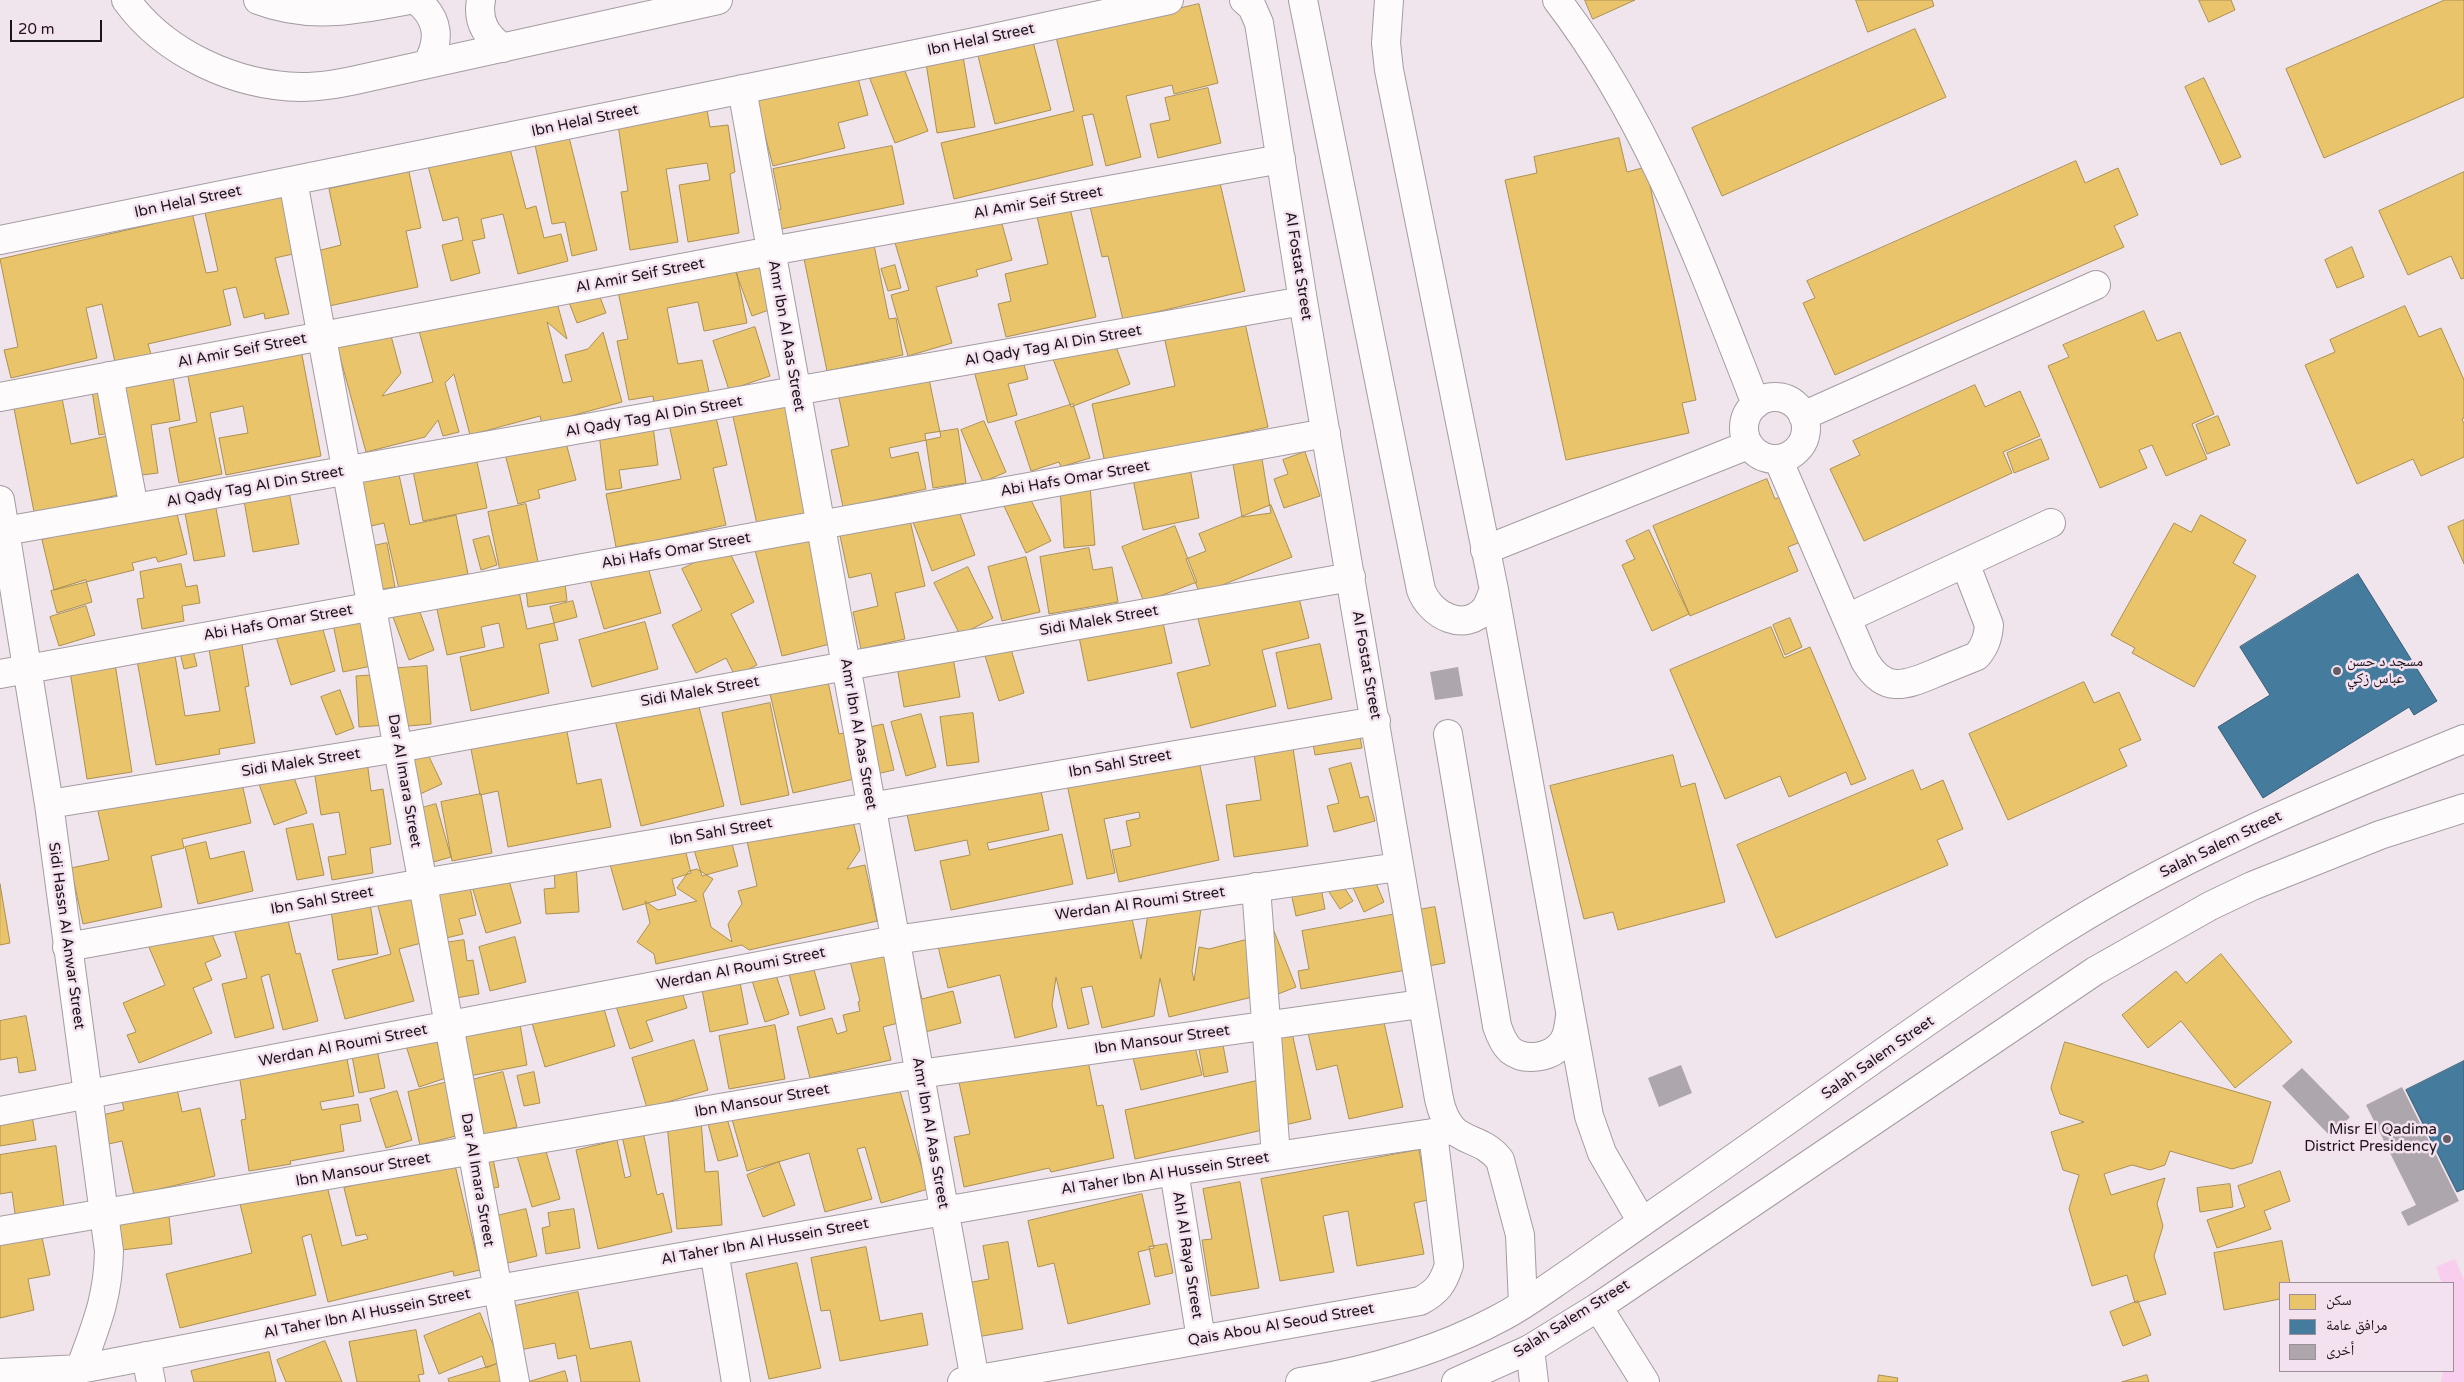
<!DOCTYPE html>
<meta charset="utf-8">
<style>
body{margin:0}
#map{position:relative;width:2464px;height:1382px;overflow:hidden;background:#f0e5ed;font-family:"Varela Round","Noto Naskh Arabic",sans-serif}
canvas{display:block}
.legend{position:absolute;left:2279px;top:1282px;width:175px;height:90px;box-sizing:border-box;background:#f4e1ef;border:1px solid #9d8f9a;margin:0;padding:6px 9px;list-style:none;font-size:15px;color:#1b151a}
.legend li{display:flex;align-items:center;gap:10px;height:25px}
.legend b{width:25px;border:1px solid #9d8f9a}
.scale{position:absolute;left:10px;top:20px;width:92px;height:22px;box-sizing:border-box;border:2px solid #1b151a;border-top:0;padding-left:6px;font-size:15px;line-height:18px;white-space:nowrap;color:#1b151a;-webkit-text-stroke:4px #f4e1ef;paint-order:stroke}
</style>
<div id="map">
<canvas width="2464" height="1382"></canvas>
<ul class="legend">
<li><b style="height:14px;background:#e9c46a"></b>سكن</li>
<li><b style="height:14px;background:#457b9d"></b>مرافق عامة</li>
<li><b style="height:14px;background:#ada6ac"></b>أخرى</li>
</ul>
<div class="scale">20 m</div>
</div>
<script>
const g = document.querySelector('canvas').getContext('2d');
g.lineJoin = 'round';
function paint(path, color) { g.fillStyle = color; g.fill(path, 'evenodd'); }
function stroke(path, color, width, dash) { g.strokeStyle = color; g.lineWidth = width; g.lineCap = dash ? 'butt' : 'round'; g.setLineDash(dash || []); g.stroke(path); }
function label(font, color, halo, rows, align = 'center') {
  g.font = font + ' "Varela Round","Noto Naskh Arabic",sans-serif'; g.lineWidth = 5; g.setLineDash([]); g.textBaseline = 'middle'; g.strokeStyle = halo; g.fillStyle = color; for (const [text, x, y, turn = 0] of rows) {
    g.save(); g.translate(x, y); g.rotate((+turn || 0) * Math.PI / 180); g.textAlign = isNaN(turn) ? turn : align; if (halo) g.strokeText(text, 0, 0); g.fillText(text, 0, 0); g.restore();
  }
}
paint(new Path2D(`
 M2455,1259L2464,1280V1382H2441L2443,1371H2453V1283H2442L2436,1267Z`), '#f8cded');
const homes = new Path2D(`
 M1585,0H1635L1593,19Z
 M1856,0H1932L1934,6L1868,32Z
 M2199,0H2231L2235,10L2209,22Z
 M2445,0H2464V97L2324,158L2286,69Z
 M1199,4L1218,83L1174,94L1172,85L1126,96L1141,157L1106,166L1093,114L1082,116L1093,165L954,199L941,143L1074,111L1056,37Z
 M1915,29L1946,97L1722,196L1692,128Z
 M1032,38L1051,110L995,124L977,52Z
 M963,56L975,127L937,133L926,63Z
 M903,66L928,131L895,143L870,79Z
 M856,71L868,115L838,123L845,148L773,166L755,97Z
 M2204,78L2241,157L2221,165L2185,87Z
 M1208,88L1221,143L1158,158L1150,124L1170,120L1165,98Z
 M707,110L710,127L728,125L735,172L730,174L739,233L688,242L679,185L710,180L707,163L666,169L678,242L630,250L621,192L628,191L618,125Z
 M569,137L597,250L572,256L565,222L552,224L535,145Z
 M1619,138L1627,172L1646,167L1696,400L1682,403L1689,433L1566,460L1505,180L1537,173L1534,157Z
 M509,145L526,209L536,206L544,238L561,234L568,261L518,274L503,214L481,219L485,238L472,241L480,273L451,281L442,245L463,240L458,217L443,221L428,166Z
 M892,146L904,204L757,234L753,215L781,209L773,169Z
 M2076,161L2085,183L2118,168L2138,215L2114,226L2124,247L1835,375L1803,303L1815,298L1807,281Z
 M1217,170L1245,291L1123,320L1108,256L1102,257L1087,194Z
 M409,172L421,228L406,231L418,287L329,306L317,251L341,245L329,189Z
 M2464,172V278L2461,279L2451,256L2408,275L2379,211Z
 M288,194L302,252L275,258L289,314L265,319L264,313L244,318L236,287L223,290L231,325L148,344L151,354L115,362L102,304L86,308L97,358L11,378L4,350L18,347L0,259L153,224V222L192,212L206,273L218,271L205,213Z
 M1068,200L1096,317L1006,337L998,304L1011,301L1005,274L1048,264L1035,208Z
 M997,206L1012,260L976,270L978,276L936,287L952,343L908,356L891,295L909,290L893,236Z
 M872,235L889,319L896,318L903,355L827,371L802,249Z
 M2352,247L2364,277L2337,288L2325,260Z
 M765,258L783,305L752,316L735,270Z
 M734,259L747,323L704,331L698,302L667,308L678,364L702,360L709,392L654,404L653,396L629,400L617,341L628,339L616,282Z
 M895,265L901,288L888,291L881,269Z
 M594,281L606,313L577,323L565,292Z
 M556,299L567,339L547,322L563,383L572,381L565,355L588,349L603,332L622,402L542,424L540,416L470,435L454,374L445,383L459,432L443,436L438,420L425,437L366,452L334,335L387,321L401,373L382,396L433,382L416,320Z
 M2405,306L2419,337L2441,328L2464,380V418L2462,419L2464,424V457L2421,476L2413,459L2357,484L2305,365L2335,352L2330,340Z
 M2144,311L2157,341L2180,332L2214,414L2192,424L2207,459L2166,476L2152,445L2139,450L2147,468L2100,488L2048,366L2069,357L2063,345Z
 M1243,314L1268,427L1105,463L1092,404L1175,386L1163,332Z
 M755,327L770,376L729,390L713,341Z
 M1112,336L1130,384L1071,407L1053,359Z
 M299,339L321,456L226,475L219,438L248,433L243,406L210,413L222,474L179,483L169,428L197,422L185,362Z
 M1021,354L1028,379L1008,384L1017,415L988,423L973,367Z
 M170,358L180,420L151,425L158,473L142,475L144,485L125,488L115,432L99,435L89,372Z
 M928,374L941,437L889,448L891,458L918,452L926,489L843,507L831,450L849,446L838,393Z
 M1975,385L1985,407L2020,391L2040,436L2003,452L2012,473L1864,541L1830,469L1860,455L1853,441Z
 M60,388L71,444L112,435L124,494L34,512L12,398Z
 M783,396L809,512L757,524L731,408Z
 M1073,404L1090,458L1061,467L1059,462L1031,471L1015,422Z
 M715,413L727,465L713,468L726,525L635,545V543L616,547L606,494L681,479L669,424Z
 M2218,416L2230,445L2207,454L2196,425Z
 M984,421L1006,472L983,482L961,430Z
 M653,426L658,465L619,470L622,488L606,490L599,434Z
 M958,429L966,483L933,488L925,434Z
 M565,439L576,480L538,490L540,498L518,504L505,454Z
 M2041,439L2049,459L2014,473L2007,453Z
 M1305,452L1320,496L1284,508L1274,479L1288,474L1283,460Z
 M475,453L487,508L423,521L412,466Z
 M1262,459L1271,513L1242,517L1233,464Z
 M1190,468L1199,518L1143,530L1133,479Z
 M398,470L410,525L456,515L468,574L399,589L384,523L367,527L357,479Z
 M1767,479L1775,499L1805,487L1823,533L1788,547L1798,571L1690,616L1653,526Z
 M1090,486L1095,545L1064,548L1060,488Z
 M288,487L299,544L253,552L243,495Z
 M1028,494L1051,541L1026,553L1004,506Z
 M215,503L225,556L194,561L184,508Z
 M526,504L538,562L500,571L488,512Z
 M1271,505L1292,557L1200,594L1186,559L1206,551L1199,534Z
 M175,506L187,554L158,562L156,557L132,563L134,570L54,590L42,540Z
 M957,506L975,555L932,571L913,522Z
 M2201,515L2246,540L2233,563L2256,576L2194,687L2132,653L2135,648L2111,635L2174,523L2191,532Z
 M909,516L925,586L895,593L905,639L861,649L853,612L878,606L871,573L849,578L839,531Z
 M2464,520V564L2448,527Z
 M1175,526L1197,582L1144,602L1122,547Z
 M1649,530L1689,614L1652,631L1622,565L1635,559L1626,541Z
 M489,536L497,565L481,570L473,540Z
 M812,536L838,642L782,656L755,550Z
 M387,543L395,587L377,590L369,547Z
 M727,547L754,602L731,614L757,665L735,676L726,658L696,673L672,625L702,610L682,569Z
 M1089,548L1093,570L1112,567L1118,602L1049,614L1040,557Z
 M1026,557L1040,612L1002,621L988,567Z
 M181,564L186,587L197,585L200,603L182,606L184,621L142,629L137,599L144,598L140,572Z
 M647,564L661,613L604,629L590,580Z
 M968,567L993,618L960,635L934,583Z
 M86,580L92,602L57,613L51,591Z
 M565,583L567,601L528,607L526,589Z
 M1296,586L1309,638L1262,650L1276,706L1191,728L1177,673L1210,665L1196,611Z
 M518,587L527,629L554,623L558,640L539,644L549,693L471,711L460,657L504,647L499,623L481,627L485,647L447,655L436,605Z
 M573,601L577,617L554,623L550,607Z
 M86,606L95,635L59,646L50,617Z
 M418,607L434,650L409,660L393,617Z
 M1161,614L1172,663L1088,681L1078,632Z
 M366,617L376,665L343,672L333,624Z
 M1790,618L1802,647L1785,655L1773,625Z
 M645,622L658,669L592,687L579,640Z
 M321,623L335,671L291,685L276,637Z
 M1771,627L1784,658L1810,647L1866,779L1851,785L1846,772L1789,797L1780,776L1725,799L1670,670Z
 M241,639L249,686L245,687L255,743L219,749L220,754L156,765L136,655L174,649L185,716L220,711L208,644Z
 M1008,639L1024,693L999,701L982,646Z
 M1320,644L1332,699L1288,709L1276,653Z
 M193,650L197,666L184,669L180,653Z
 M952,652L960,697L904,707L896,661Z
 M114,657L132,772L87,779L69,665Z
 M427,666L431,724L386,728V725L359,727L356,676L387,674L386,669Z
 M826,672L839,734L883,724L894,770L793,793L768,685Z
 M2084,682L2094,703L2119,692L2141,740L2119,749L2127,766L2008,820L1969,734Z
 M340,690L354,728L336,735L321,697Z
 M696,695L724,806L641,826L614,716Z
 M770,703L789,795L741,805L722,713Z
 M973,713L979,762L947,766L940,717Z
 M921,714L936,767L906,776L891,722Z
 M565,721L577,784L601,779L611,827L508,847L498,791L480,795L469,739Z
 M1358,724L1362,748L1315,755L1311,731Z
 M1291,735L1308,846L1234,857L1226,805L1261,800L1252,741Z
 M423,744L442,784L418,795L399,756Z
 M1197,751L1219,860L1119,882L1112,850L1131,846L1126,821L1140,818L1139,812L1104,819L1115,873L1087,879L1064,770Z
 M1673,755L1681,787L1695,783L1725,902L1618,930L1613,912L1584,919L1550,786Z
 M367,761L371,791L383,789L391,844L370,848L373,873L332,880L328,857L346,854L339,812L321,815L314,770Z
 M1351,763L1360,798L1368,796L1375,821L1334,832L1327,806L1339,803L1329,769Z
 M289,764L307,813L274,825L256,776Z
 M1913,770L1921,790L1943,780L1963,829L1937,840L1948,865L1776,938L1737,845Z
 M240,775L251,823L182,839L184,848L151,856L162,907L83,924L71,868L109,860L97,807Z
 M1038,776L1049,830L987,843L989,850L1062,834L1073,884L951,910L940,861L970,855L967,840L915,851L905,805Z
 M481,794L492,853L452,861L441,802Z
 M436,804L451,857L430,863L415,810Z
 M836,813L854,825L860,850L847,869L865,865L877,921L749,950L742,945L656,964L654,954L637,942L650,923L645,901L658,910L697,901L677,888L689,871L697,869L713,879L703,894L711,927L732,942L728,924L742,904L738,891L757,886L745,832Z
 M313,824L324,875L297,880L286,829Z
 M728,829L738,866L702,876L691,840Z
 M682,837L691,873L672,879L676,895L623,910L607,854Z
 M206,842L210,859L244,851L253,891L198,904L185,847Z
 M1366,860L1384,902L1364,912L1345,870Z
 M576,864L579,912L546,914L544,889L555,888L554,866Z
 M1317,867L1325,909L1296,916L1287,874Z
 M507,873L521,923L486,933L471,883Z
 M468,878L476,915L459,919L463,934L442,939L430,886Z
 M1340,881L1353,901L1340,909L1327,889Z
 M0,884L10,943L0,945Z
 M1204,888L1192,971L1194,981L1199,947L1209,949L1252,938L1265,994L1169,1017L1160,978L1154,1016L1102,1028L1092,986L1081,988L1089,1024L1068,1029L1056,977L1052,1005L1057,1027L1015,1038L1000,975L948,988L936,938L1128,901L1141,959L1150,901Z
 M415,889L429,941L399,949L414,1001L345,1019L332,970L391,954L376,899Z
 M369,897L378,954L338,960L330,903Z
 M1435,907L1445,963L1301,989L1298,971L1309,969L1302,931Z
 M287,916L296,954L300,953L318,1021L283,1030L269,974L261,977L274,1028L235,1038L222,984L247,978L234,929Z
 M206,920L221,956L205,963L212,980L193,988L212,1033L139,1063L127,1035L136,1032L123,1003L165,985L148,945Z
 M1274,931L1296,987L1273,996L1251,941Z
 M515,937L526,982L490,991L479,947Z
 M464,940L467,961L473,960L479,994L444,1000L432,945Z
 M908,942L922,999L953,991L961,1023L921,1033L917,1018L883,1027L891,1060L810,1078L797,1027L832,1018L837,1034L847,1031L843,1015L860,1011L858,1002L860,1001L849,957Z
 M2221,954L2292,1042L2235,1088L2181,1021L2148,1048L2122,1015L2176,971L2186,983Z
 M811,959L825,1009L800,1016L787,966Z
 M772,963L789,1014L765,1022L749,971Z
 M738,972L748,1024L710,1032L700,979Z
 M677,976L687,1008L646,1021L653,1041L630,1049L613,997Z
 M599,992L615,1046L545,1067L529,1013Z
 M1287,1010L1311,1119L1135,1159L1125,1110L1277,1076L1264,1016Z
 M518,1013L527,1065L464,1077L455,1024Z
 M1304,1014L1383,1018L1403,1107L1349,1119L1337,1065L1317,1070Z
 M26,1016L36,1070L19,1073L17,1057L0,1060V1021Z
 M1219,1023L1228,1072L1204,1077L1195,1027Z
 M775,1025L785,1079L729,1089L719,1036Z
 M432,1027L449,1077L419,1087L403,1036Z
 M1190,1027L1202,1075L1141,1090L1129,1042Z
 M374,1035L385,1088L359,1093L349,1040Z
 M694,1040L708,1090L647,1108L632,1058Z
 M2065,1042L2271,1102L2252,1163L2232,1169L2170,1151L2165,1165L2150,1170L2132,1165L2104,1174L2111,1195L2165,1178L2157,1204L2163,1226L2154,1256L2166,1294L2135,1303L2127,1275L2092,1286L2069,1209L2079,1175L2063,1170L2051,1132L2084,1122L2060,1114L2051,1088Z
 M344,1043L354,1096L320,1102L322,1110L358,1104L361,1121L340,1125L344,1151L290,1161L291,1164L249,1171L241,1120L246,1119L237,1061Z
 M1085,1046L1097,1106L1103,1105L1114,1158L1051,1172L1049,1168L964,1187L954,1137L970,1134L957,1073Z
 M503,1072L517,1127L478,1136L464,1082Z
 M534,1072L540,1103L524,1106L517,1076Z
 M174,1075L182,1112L200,1108L215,1176L134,1195L122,1141L109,1144L102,1115L124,1110L119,1088Z
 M448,1082L460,1135L420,1145L408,1092Z
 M898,1084L928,1189L881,1203L865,1147L857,1149L872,1199L825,1212L809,1153L747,1171L731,1116Z
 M397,1091L412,1140L386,1148L370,1099Z
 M29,1097L36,1140L0,1146V1101Z
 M726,1115L738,1156L718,1161L707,1120Z
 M701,1120L705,1172L718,1171L722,1225L677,1229L667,1123Z
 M643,1132L657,1195L663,1193L672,1232L598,1249L576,1150L617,1140L625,1178L631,1176L622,1136Z
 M56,1146L64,1207L15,1214L12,1192L0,1194V1155Z
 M545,1148L560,1199L532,1207L517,1156Z
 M1419,1150L1428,1200L1414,1203L1424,1254L1357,1266L1348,1211L1323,1216L1334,1272L1280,1281L1261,1179Z
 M493,1159L499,1187L476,1192L470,1164Z
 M454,1161L480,1270L454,1276L453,1271L328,1302L311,1234L302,1237L316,1295L180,1328L166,1274L252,1253L240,1204L326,1182L342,1246L368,1239L366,1234L356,1236L344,1188Z
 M779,1162L795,1205L763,1217L747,1175Z
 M2280,1171L2290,1201L2264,1211L2271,1229L2217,1248L2207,1220L2245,1207L2238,1186Z
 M1240,1182L1259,1288L1211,1296L1202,1240L1212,1239L1203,1189Z
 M2230,1184L2233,1207L2200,1212L2197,1188Z
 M1142,1194L1154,1248L1138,1252L1150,1304L1068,1324L1054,1263L1038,1267L1028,1221Z
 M526,1209L537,1256L495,1266L484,1219Z
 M574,1209L580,1248L546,1254L542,1228L550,1226L548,1213Z
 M169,1217L172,1244L113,1251L110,1224Z
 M40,1228L50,1275L28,1279L34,1310L0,1318V1236Z
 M2282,1241L2290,1283H2280V1299L2224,1310L2214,1253Z
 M1008,1242L1023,1329L977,1337L967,1283L989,1279L983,1246Z
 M1167,1244L1173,1273L1155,1277L1149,1247Z
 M866,1247L880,1321L922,1313L928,1345L840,1361L830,1310L821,1311L811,1258Z
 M797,1263L821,1368L769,1379L746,1274Z
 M578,1292L590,1349L631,1341L640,1382H581L576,1355L558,1359L555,1343L515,1351L506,1308Z
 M2138,1301L2151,1335L2123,1346L2110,1312Z
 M480,1313L500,1362L486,1368L482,1356L439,1374L424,1336Z
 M416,1330L424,1374L418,1375L420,1382H357L349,1342Z
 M325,1341L342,1382H286L277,1360Z
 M269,1352L276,1382H194L191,1371Z
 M504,1362L510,1382H449L448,1379Z
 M565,1371L568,1382H528Z
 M1879,1375L1898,1378L1897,1382H1878Z
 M2147,1375L2149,1382H2122Z`);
paint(homes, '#e9c46a');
stroke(homes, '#ab9052', 1);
const public = new Path2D(`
 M2358,574L2437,701L2414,715L2409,707L2263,798L2218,727L2270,695L2240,647Z
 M2464,1061V1189L2457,1192L2406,1090Z`);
paint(public, '#457b9d');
stroke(public, '#385c76', 1);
paint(new Path2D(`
 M1458,667L1463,696L1435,700L1430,672Z
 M1681,1065L1692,1093L1659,1107L1648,1078Z
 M2302,1068L2350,1117L2331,1137L2282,1086Z
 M2402,1087L2459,1201L2408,1226L2401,1212L2416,1205L2366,1105Z`), '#ada6ac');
const minor = new Path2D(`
 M126,0C165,54 236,86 301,87C323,87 344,83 365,78L718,0
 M258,0C310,20 356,10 409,0
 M416,0C439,18 441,40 427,64
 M481,0C477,21 486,36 503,48
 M1244,0L1252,7L1259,23L1303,301L1439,1099C1450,1149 1477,1131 1500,1160L1520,1235L1523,1304
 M1303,0L1421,590C1430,615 1465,634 1486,608C1489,603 1491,596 1494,590
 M1389,0L1386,43L1389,70L1494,590L1589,1116L1602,1153L1642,1222
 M1557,0C1649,120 1701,265 1756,404
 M742,89L975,1380
 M293,181L515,1382
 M0,240L975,42L1169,0
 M109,376L134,508
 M0,397L771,251L1281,159
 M1744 428a31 31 0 1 1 62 0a31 31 0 1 1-62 0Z
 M1803,416L2096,285
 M1778,459L1865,661C1884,693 1904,686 1933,674C1947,668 1962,662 1977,656C1985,646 1988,638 1989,625L1965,563
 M0,500L49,804L109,1251C108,1299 96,1325 80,1369
 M5,531L1303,301
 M1485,550L1748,445
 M1847,618L2051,523
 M0,674L1326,433
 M1448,734L1497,1026C1500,1035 1503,1043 1510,1050C1525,1062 1552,1058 1563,1042C1568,1035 1569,1025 1570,1016
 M49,804L398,748L846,666L1351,577
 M1256,887L1276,1156
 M67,947L423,883L1376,721
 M0,1111L895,940L1398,867
 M1174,1171L1201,1339
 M0,1231L919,1074L1421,1004
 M714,1251L736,1382
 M1598,1307L1645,1382
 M1530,1349L1534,1382
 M146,1356L151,1382
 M0,1373L80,1369L498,1289L944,1211L1174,1171L1453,1130
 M962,1382L1420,1301C1437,1292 1443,1284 1449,1265L1433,1133`);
const trunk = new Path2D(`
 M1300,1382C1366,1371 1438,1351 1498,1319C1526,1305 1551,1285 1577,1268C1619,1238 1661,1209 1704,1179C1816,1101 1926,1020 2041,944C2172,858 2319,798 2464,739
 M1456,1382L1530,1349L1598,1307L2095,971L2210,906L2252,886L2380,835L2464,808`);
stroke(minor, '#a49ca2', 30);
stroke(trunk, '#a49ca2', 30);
stroke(minor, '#fdfbfc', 28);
stroke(trunk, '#fdfbfc', 28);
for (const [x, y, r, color] of [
 [2337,671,5,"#665e64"],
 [2447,1139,5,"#665e64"]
]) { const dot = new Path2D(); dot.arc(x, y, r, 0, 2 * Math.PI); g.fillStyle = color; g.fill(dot); stroke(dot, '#f4e1ef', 2); }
label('15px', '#1b151a', '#f4e1ef', [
 ["Ibn Helal Street",981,40,-12],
 ["Ibn Helal Street",585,121,-12],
 ["Ibn Helal Street",188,202,-12],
 ["Al Amir Seif Street",1038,203,-10],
 ["Al Fostat Street",1298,266,81],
 ["Al Amir Seif Street",640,276,-11],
 ["Amr Ibn Al Aas Street",786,336,80],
 ["Al Qady Tag Al Din Street",1053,346,-10],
 ["Al Amir Seif Street",242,351,-11],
 ["Al Qady Tag Al Din Street",654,417,-10],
 ["Abi Hafs Omar Street",1075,479,-10],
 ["Al Qady Tag Al Din Street",255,487,-10],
 ["Abi Hafs Omar Street",676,551,-10],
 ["Sidi Malek Street",1099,621,-10],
 ["Abi Hafs Omar Street",278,623,-10],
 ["Al Fostat Street",1366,665,80],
 ["Sidi Malek Street",700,692,-10],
 ["Amr Ibn Al Aas Street",858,734,80],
 ["Sidi Malek Street",301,763,-9],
 ["Ibn Sahl Street",1120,764,-10],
 ["Dar Al Imara Street",404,781,80],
 ["Ibn Sahl Street",721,832,-10],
 ["Salah Salem Street",2221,845,-26],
 ["Ibn Sahl Street",322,901,-10],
 ["Werdan Al Roumi Street",1140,904,-8],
 ["Sidi Hassn Al Anwar Street",66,936,82],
 ["Werdan Al Roumi Street",741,969,-11],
 ["Ibn Mansour Street",1162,1040,-8],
 ["Werdan Al Roumi Street",343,1046,-11],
 ["Salah Salem Street",1878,1058,-35],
 ["Ibn Mansour Street",762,1101,-10],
 ["Amr Ibn Al Aas Street",930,1133,80],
 ["Ibn Mansour Street",363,1170,-10],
 ["Al Taher Ibn Al Hussein Street",1165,1174,-9],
 ["Dar Al Imara Street",477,1180,80],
 ["Al Taher Ibn Al Hussein Street",765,1242,-10],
 ["Ahl Al Raya Street",1187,1255,81],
 ["Al Taher Ibn Al Hussein Street",367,1314,-11],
 ["Salah Salem Street",1572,1319,-32],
 ["Qais Abou Al Seoud Street",1281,1325,-10]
]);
label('15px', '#1b151a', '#f4e1ef', [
 ["مسجد د حسن",2347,662],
 ["عباس زكي",2347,679],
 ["Misr El Qadima",2437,1130,"right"],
 ["District Presidency",2437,1147,"right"]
], 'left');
</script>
